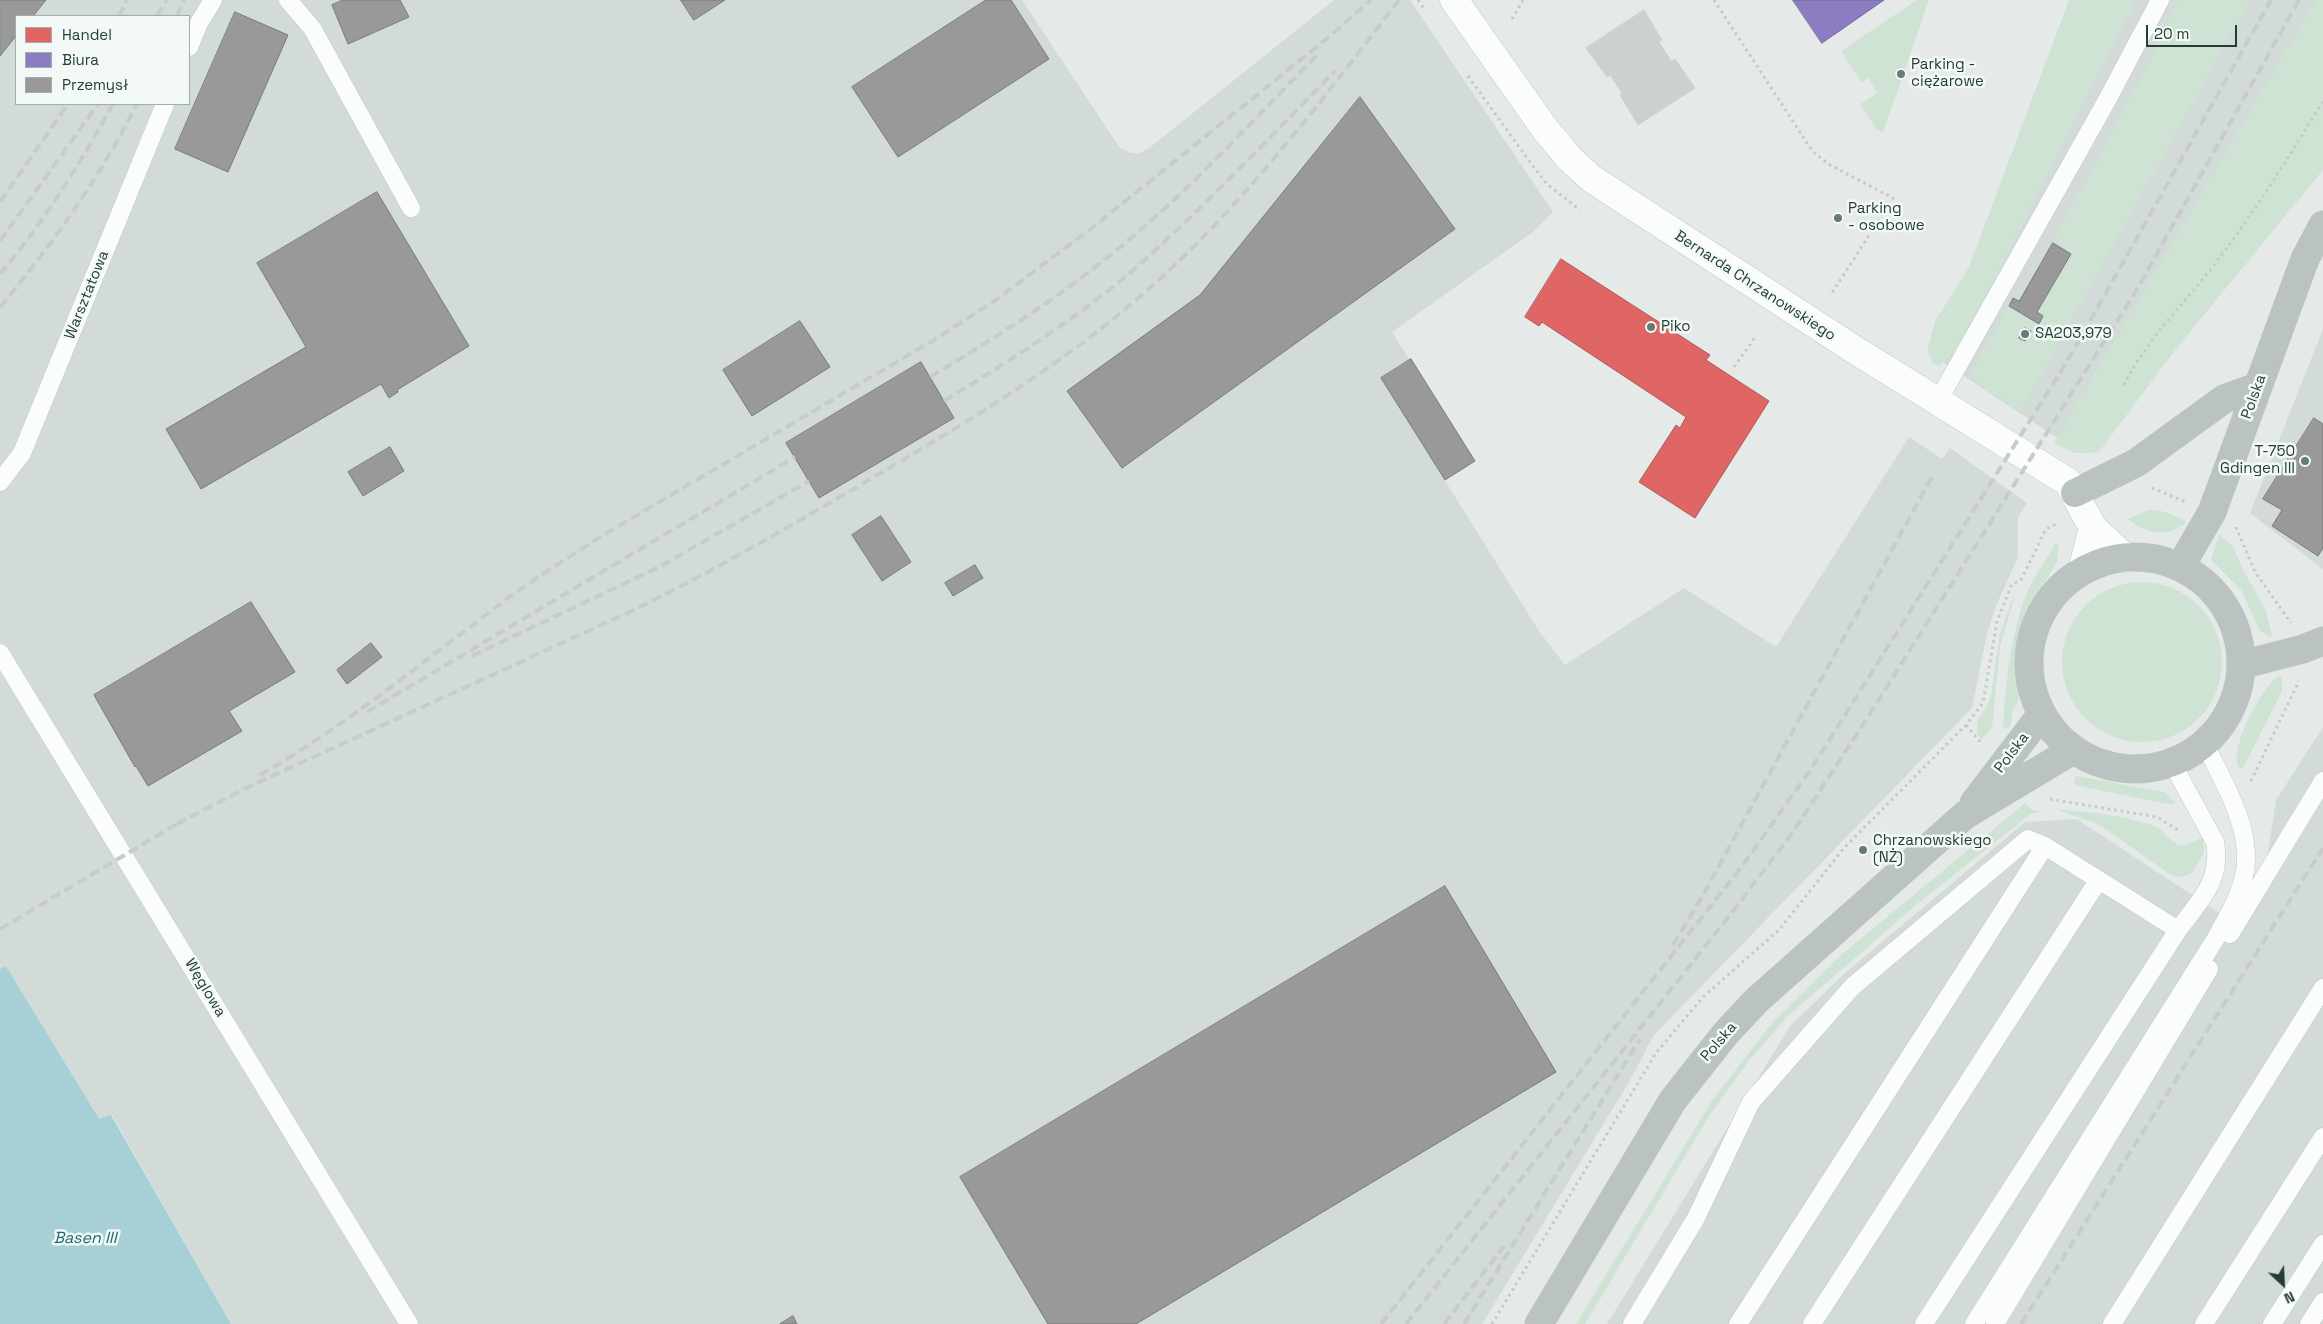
<!DOCTYPE html>
<meta charset="utf-8">
<style>
body{margin:0}
#map{position:relative;width:2323px;height:1324px;overflow:hidden;background:#e5eae8;font-family:"Space Grotesk",sans-serif}
canvas{display:block}
.legend{position:absolute;left:15px;top:15px;width:175px;height:90px;box-sizing:border-box;background:#f3f9f6;border:1px solid #a0aea9;margin:0;padding:6px 9px;list-style:none;font-size:15px;color:#233d36}
.legend li{display:flex;align-items:center;gap:10px;height:25px}
.legend b{width:25px;border:1px solid #a0aea9}
.north{position:absolute;left:2258px;top:1259px;width:50px;height:50px;-webkit-text-stroke:4px #f3f9f6;paint-order:stroke;rotate:155deg;font-size:14px;font-weight:700;line-height:20px;text-align:center;color:#233d36}
.north::after{content:'';display:block;margin:auto;width:18px;height:22px;background:#233d36;clip-path:polygon(50% 0,100% 100%,50% 72%,0 100%)}
.scale{position:absolute;left:2146px;top:25px;width:91px;height:22px;box-sizing:border-box;border:2px solid #233d36;border-top:0;padding-left:6px;font-size:15px;line-height:18px;white-space:nowrap;color:#233d36;-webkit-text-stroke:4px #f3f9f6;paint-order:stroke}
</style>
<div id="map">
<canvas width="2323" height="1324"></canvas>
<ul class="legend">
<li><b style="height:14px;background:#e06666"></b>Handel</li>
<li><b style="height:14px;background:#8e7cc3"></b>Biura</li>
<li><b style="height:14px;background:#999"></b>Przemysł</li>
</ul>
<div class="north">N</div>
<div class="scale">20 m</div>
</div>
<script>
const g = document.querySelector('canvas').getContext('2d');
g.lineJoin = 'round';
function paint(path, color) { g.fillStyle = color; g.fill(path, 'evenodd'); }
function stroke(path, color, width, dash) { g.strokeStyle = color; g.lineWidth = width; g.lineCap = dash ? 'butt' : 'round'; g.setLineDash(dash || []); g.stroke(path); }
function label(font, color, halo, rows, align = 'center') {
  g.font = font + ' "Space Grotesk",sans-serif'; g.lineWidth = 5; g.setLineDash([]); g.textBaseline = 'middle'; g.strokeStyle = halo; g.fillStyle = color; for (const [text, x, y, turn = 0] of rows) {
    g.save(); g.translate(x, y); g.rotate((+turn || 0) * Math.PI / 180); g.textAlign = isNaN(turn) ? turn : align; if (halo) g.strokeText(text, 0, 0); g.fillText(text, 0, 0); g.restore();
  }
}
paint(new Path2D(`
 M0,0H1022L1120,148L1131,153H1139L1148,149L1334,0H1410L1553,212L1533,232L1392,332L1409,359L1381,378L1539,631L1565,665L1684,588L1776,647L1909,437L1942,459L1950,448L2027,503L2018,517V557L1996,606L1987,634L1972,708L1654,1035L1629,1082L1482,1324H231L112,1115L99,1120L6,966L0,969ZM16,16H189V104H16Z
 M2079,0H2323L2099,452L2080,453L1935,357L1975,251Z
 M2323,329V569L2250,513Z
 M2323,727V1324H1607L1790,1026L1844,974L2025,822L2077,819L2236,924L2265,870L2276,800Z`), '#d3dbd8');
paint(new Path2D(`
 M1917,0H1929L1883,133L1877,130L1860,104L1877,93L1868,78L1861,82L1841,51Z
 M2069,0H2136L2000,269L1956,351L1939,366L1933,363L1927,351L1935,321L1969,267Z
 M2178,0H2250L2020,412L1975,382L1973,369L2009,306L2039,324L2043,316L2037,312L2071,254L2052,244L2155,52Z
 M2316,0H2323V170L2176,349L2099,452L2074,453L2054,443Z
 M2149,510C2163,509 2175,516 2187,522C2166,539 2148,534 2127,519Z
 M2219,535L2233,546L2242,568L2266,610L2272,636L2270,637L2260,631L2241,590L2211,560Z
 M2055,544L2059,545L2057,562L2032,603L2019,645L2016,660L2019,694L2018,702L2012,712L2011,727L2003,728C2006,683 2010,637 2026,595C2033,577 2046,560 2055,544Z
 M2062 662a80 80 0 1 1 160 0a80 80 0 1 1-160 0Z
 M2017,587L2000,647L1992,728L1981,740L1977,733V721L1987,706L1991,695L2000,633Z
 M2278,676L2282,677V691L2243,768H2239C2228,749 2262,687 2278,676Z
 M2077,776L2164,792L2176,803L2167,804L2079,786L2074,783L2075,777Z
 M2025,803L2033,810L2042,812L2032,813L1916,905L1787,1017L1748,1062L1710,1115L1585,1324H1576L1713,1099L1772,1023L1841,955Z
 M2058,810C2082,810 2132,817 2154,826C2165,830 2169,842 2181,846L2203,838L2204,853L2192,873L2182,877L2171,875L2098,824Z`), '#cfe3d5');
paint(new Path2D(`
 M6,966L99,1119L111,1115L231,1324H0V969Z`), '#a7d0d6');
const shops = new Path2D(`
 M1561,259L1710,355L1706,360L1769,401L1695,518L1639,482L1676,425L1680,428L1686,417L1542,322L1539,326L1525,317Z`);
paint(shops, '#e06666');
stroke(shops, '#a75a58', 1);
const offices = new Path2D(`
 M1793,0H1884L1822,43Z`);
paint(offices, '#8e7cc3');
stroke(offices, '#6e6999', 1);
const industry = new Path2D(`
 M0,0H46L33,16H16V36L0,56Z
 M343,0H400L409,17L348,44L332,5Z
 M681,0H725L694,20Z
 M986,0H1011L1049,59L898,157L852,87Z
 M235,12L288,35L228,172L175,149Z
 M1360,97L1455,229L1122,468L1067,391L1200,295Z
 M377,192L469,346L397,390L398,392L389,398L381,384L201,489L166,429L306,347L257,263Z
 M2053,243L2071,254L2037,312L2043,316L2039,324L2009,306L2013,298L2019,301Z
 M800,321L830,367L752,416L723,370Z
 M2025,328L2031,331L2025,341L2019,338Z
 M1411,359L1475,461L1445,480L1381,378Z
 M921,362L954,418L819,498L786,443Z
 M2314,418L2323,424V548L2318,556L2272,526L2282,510L2263,499Z
 M390,447L404,471L363,496L348,472Z
 M881,516L911,562L882,581L852,535Z
 M975,565L983,578L953,596L945,583Z
 M251,602L295,672L229,711L242,731L148,786L136,766L135,767L94,695Z
 M371,643L382,657L347,684L337,670Z
 M1445,886L1556,1072L1136,1324H1048L960,1177Z
 M793,1316L797,1324H780Z`);
paint(industry, '#999');
stroke(industry, '#767d7b', 1);
const building = new Path2D(`
 M1644,10L1662,40L1659,42L1671,61L1675,59L1695,88L1638,125L1620,95L1622,93L1610,75L1607,77L1586,48Z`);
paint(building, '#ccd1cf');
stroke(building, '#ced3d1', 1);
const lane = new Path2D(`
 M288,0L312,28L411,208
 M189,47L199,23L213,0
 M1938,401L2106,102L2160,0
 M0,482L22,453L165,104
 M0,653L409,1324
 M2230,934L2323,781
 M1632,1324L1696,1218L1751,1102L1852,987L2028,839L2045,846L2178,930
 M1738,1324L2045,846
 M1812,1324L2098,881
 M1924,1324L2178,930C2200,900 2222,881 2215,842L2172,763
 M1974,1324L2216,938C2227,917 2241,895 2245,871C2252,827 2223,782 2205,744
 M1995,1324L2209,969
 M2112,1324L2323,988
 M2204,1324L2323,1137
 M2272,1324L2323,1244
 M2309,1324L2323,1302`);
const secondary = new Path2D(`
 M1454,0L1545,129L1570,159L1592,179L1855,350L2068,482L2093,528L2126,558
 M2082,570L2093,528`);
const highway = new Path2D(`
 M2075,493L2136,463L2224,399L2257,387
 M2029 663a106 106 0 1 1 212 0a106 106 0 1 1-212 0Z
 M2180,567L2212,512L2305,259L2323,225
 M2241,665L2303,649L2323,641
 M1974,803L2041,715
 M1539,1324L1673,1100L1726,1033L1757,1000L1965,815L2073,750`);
stroke(lane, '#c2c7c5', 19);
stroke(secondary, '#c1c8c5', 29);
stroke(highway, '#bdc6c3', 29);
stroke(new Path2D(`
 M1418,0L1425,10
 M1714,0L1813,152L1830,165L1893,198L1830,296
 M1512,19L1523,0
 M1468,76L1535,169L1547,184L1580,210
 M1734,367L1756,336
 M2124,385C2147,338 2189,299 2220,257C2258,207 2290,155 2323,101
 M2152,488L2186,502
 M2236,527L2255,572L2291,623
 M1966,725L1982,744
 M2251,781L2299,681
 M2050,799L2157,817L2180,831
 M1492,1324L1656,1053L1703,997L1779,930L1844,848L1966,725L1983,703L1997,621L2012,584L2021,580L2046,529L2056,524`), '#c2cac6', 3, [2.5, 4]);
stroke(lane, '#fbfcfc', 18);
stroke(secondary, '#fbfcfc', 28);
stroke(highway, '#bac3c1', 28);
stroke(new Path2D(`
 M119,16L127,0
 M157,16L167,0
 M177,16L184,0
 M0,202L68,104
 M0,241L98,104
 M0,274C44,222 80,164 113,104
 M0,307C53,244 100,177 137,104
 M930,377C998,336 1063,295 1124,244C1194,186 1255,118 1319,53
 M944,401C1012,359 1080,317 1140,264C1208,203 1271,136 1335,71
 M472,656L661,566L809,481
 M367,712L795,457
 M287,759C365,710 437,651 511,596C543,573 577,552 610,531L934,340L997,299L1092,228L1330,36L1371,0
 M260,775L292,756
 M177,824L246,788L636,609C719,568 799,521 879,474C986,411 1088,349 1178,262C1258,185 1331,89 1399,0
 M0,929L182,821
 M1673,945L1703,895L1933,475
 M1381,1324L1743,865L1811,769L2068,360L2271,0
 M1406,1324L1737,906L1793,832L1866,720L2136,291L2299,0
 M1444,1324L1504,1246
 M1464,1324L1640,1039
 M2021,1324L2323,848`), '#c7cbca', 4, [10, 5]);
for (const [x, y, r, color] of [
 [1901,74,5,"#677a74"],
 [1838,218,5,"#677a74"],
 [1651,327,5,"#677a74"],
 [2025,334,5,"#677a74"],
 [2305,461,5,"#677a74"],
 [1863,850,5,"#677a74"]
]) { const dot = new Path2D(); dot.arc(x, y, r, 0, 2 * Math.PI); g.fillStyle = color; g.fill(dot); stroke(dot, '#f3f9f6', 2); }
label('15px', '#233d36', '#f3f9f6', [
 ["Parking -",1911,65],
 ["ciężarowe",1911,82],
 ["Parking",1848,209],
 ["- osobowe",1848,226],
 ["Piko",1661,327],
 ["SA203,979",2035,334],
 ["T-750",2295,452,"right"],
 ["Gdingen III",2295,469,"right"],
 ["Chrzanowskiego",1873,841],
 ["(NŻ)",1873,858]
], 'left');
label('15px', '#233d36', '#f3f9f6', [
 ["Bernarda Chrzanowskiego",1755,286,33],
 ["Warsztatowa",87,295,-68],
 ["Polska",2254,397,-70],
 ["Polska",2012,753,-53],
 ["Węglowa",205,988,59],
 ["Polska",1719,1042,-49]
]);
label('italic 16px', '#1f6977', '#f3f9f6', [
 ["Basen III",85,1239]
]);
</script>
